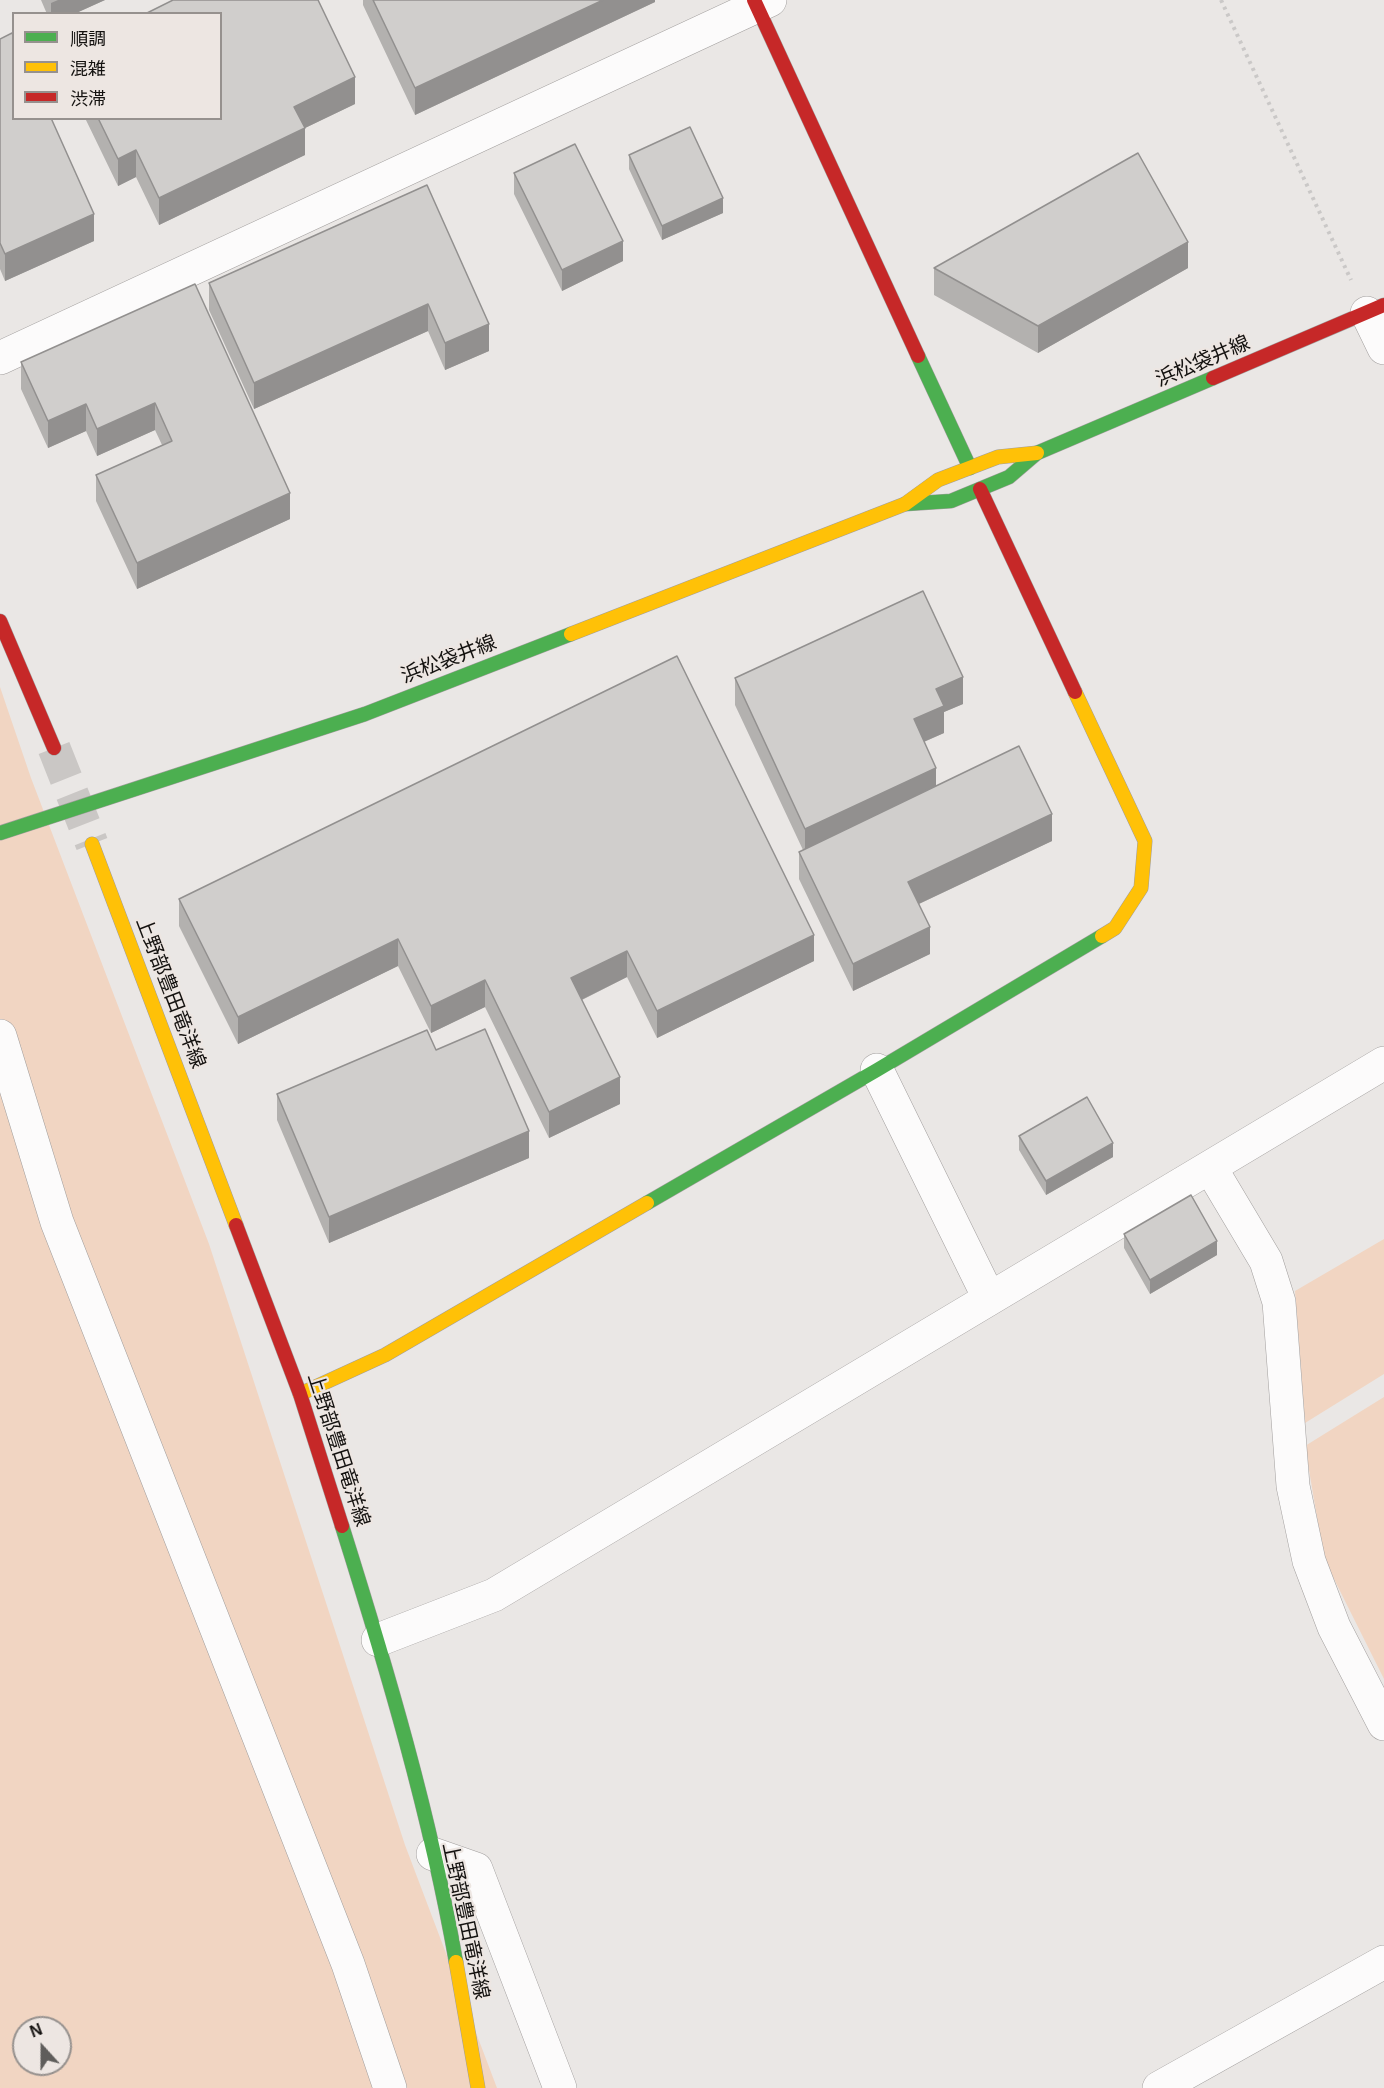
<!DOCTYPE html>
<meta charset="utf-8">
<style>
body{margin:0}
#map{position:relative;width:1384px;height:2088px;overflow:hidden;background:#eae7e5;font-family:Arial,"Noto Sans JP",sans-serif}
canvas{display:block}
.legend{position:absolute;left:12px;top:12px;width:210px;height:108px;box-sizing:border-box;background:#ede6e2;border:2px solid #96918e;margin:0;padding:8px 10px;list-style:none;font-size:18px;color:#141210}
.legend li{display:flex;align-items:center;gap:12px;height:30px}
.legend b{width:30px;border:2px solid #96918e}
.north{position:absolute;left:12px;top:2016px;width:60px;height:60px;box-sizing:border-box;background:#ede6e2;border:2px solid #96918e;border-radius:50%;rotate:339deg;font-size:16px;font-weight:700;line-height:24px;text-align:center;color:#141210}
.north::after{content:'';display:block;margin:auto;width:21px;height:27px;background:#5f5d5b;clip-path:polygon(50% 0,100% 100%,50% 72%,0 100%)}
</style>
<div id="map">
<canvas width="1384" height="2088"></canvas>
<ul class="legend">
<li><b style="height:8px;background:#4caf50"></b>順調</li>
<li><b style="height:8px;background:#ffc107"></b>混雑</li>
<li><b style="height:8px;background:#c62828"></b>渋滞</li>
</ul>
<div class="north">N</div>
</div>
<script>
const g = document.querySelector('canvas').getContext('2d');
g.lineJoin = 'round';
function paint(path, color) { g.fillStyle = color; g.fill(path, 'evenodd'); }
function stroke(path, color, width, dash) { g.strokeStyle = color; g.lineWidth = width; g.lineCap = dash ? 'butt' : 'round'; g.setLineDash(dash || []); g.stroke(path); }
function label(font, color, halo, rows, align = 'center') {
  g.font = font + ' Arial,"Noto Sans JP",sans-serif'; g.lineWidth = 4.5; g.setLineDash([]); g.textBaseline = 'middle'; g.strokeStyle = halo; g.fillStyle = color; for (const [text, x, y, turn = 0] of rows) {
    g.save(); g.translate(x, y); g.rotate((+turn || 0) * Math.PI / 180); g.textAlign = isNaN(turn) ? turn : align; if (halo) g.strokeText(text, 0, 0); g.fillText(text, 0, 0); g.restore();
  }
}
paint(new Path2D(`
 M0,687L31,778L209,1244L405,1845L497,2088H0ZM24,2028H60V2064H24Z
 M1384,1239V1374L1305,1423L1295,1291Z
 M1384,1397V1679L1324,1559L1305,1446Z`), '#f1d5c2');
stroke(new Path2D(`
 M54,748L92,844`), '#cac7c5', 33, [33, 16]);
const street = new Path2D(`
 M1367,313L1384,348
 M0,358L770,0
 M0,1036L57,1222L348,1964L390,2088
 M877,1070L989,1298
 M1210,1167L1266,1261L1279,1302L1293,1486L1309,1561L1334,1627L1384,1724
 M378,1640L494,1595L1384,1063
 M433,1854L476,1869L560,2088
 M1159,2088L1384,1962`);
const fast = new Path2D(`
 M918,356L970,468
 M905,504L951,501L1009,477L1037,453L1213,378
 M0,833L365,714L571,634
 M647,1203L877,1070L1102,936
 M342,1526C387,1669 430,1814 456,1962`);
const slow = new Path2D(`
 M571,634L905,504L938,480L998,457L1037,453
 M1075,692L1145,841L1141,888L1115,928L1102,936
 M92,844L236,1225
 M300,1394L385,1355L647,1203
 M456,1962L478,2088`);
const jam = new Path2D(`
 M754,0L918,356
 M1213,378L1384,305
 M980,489L1075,692
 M0,621L54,748
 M236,1225L300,1394L342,1526`);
stroke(street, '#a19e9d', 34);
stroke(fast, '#a19e9d', 15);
stroke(slow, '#a19e9d', 15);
stroke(jam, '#a19e9d', 15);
stroke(new Path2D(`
 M1221,0L1351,280`), '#cac8c7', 4, [3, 4.5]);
stroke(street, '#fcfbfb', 33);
stroke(fast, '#4caf50', 14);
stroke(slow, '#ffc107', 14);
stroke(jam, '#c62828', 14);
paint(new Path2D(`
 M41,0H105L74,14H47Z
 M363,0H655V2L415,115L363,5Z
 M0,39L94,241L5,281L0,269Z
 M355,104L305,128V155L159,225L136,177L118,186L85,118H220Z
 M629,155L723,213L662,240L629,169Z
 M514,173L623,261L562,291L514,194Z
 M427,185L489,351L445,370L428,331L254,409L209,310V283Z
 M934,268H1188L1038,353L934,295Z
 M195,284L290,519L137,589L96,501V475L162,445L155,430L97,456L86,431L48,448L21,389V362Z
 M735,678L963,704L944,712V733L924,742L936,786L1052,841L919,904L930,954L853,991L799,879V852L803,850L735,705Z
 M179,899L814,961L657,1038L627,977L582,1000L620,1104L549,1138L485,1007L431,1033L398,966L238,1044L179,926Z
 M436,1050L529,1158L329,1243L277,1120V1094Z
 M1019,1136L1113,1157L1046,1195L1019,1150Z
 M1124,1234L1217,1255L1150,1294L1124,1248Z`), '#b3b1af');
paint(new Path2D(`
 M58,0H105L74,14H51V3Z
 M603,0H655V2L415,115V88Z
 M355,77V104L305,128V155L159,225V198L294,107Z
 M136,150V177L118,186V159Z
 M723,198V213L662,240V226Z
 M94,214V241L5,281V254Z
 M623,241V261L562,291V270Z
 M1188,242V268L1038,353V326Z
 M428,304V331L254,409V383Z
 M489,324V351L445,370V343Z
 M155,403V430L97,456V429Z
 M86,404V431L48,448V421Z
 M290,493V519L137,589V563Z
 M963,677V704L944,712V733L914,746V719L936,689Z
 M936,768V795L805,855V829Z
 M1052,814V841L908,909V882Z
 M930,927V954L853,991V964Z
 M814,935V961L657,1038V1011Z
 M398,939V966L238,1044V1017Z
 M627,951V977L571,1005V978Z
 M485,980V1007L431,1033V1006Z
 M620,1077V1104L549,1138V1112Z
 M529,1131V1158L329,1243V1217Z
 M1113,1143V1157L1046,1195V1181Z
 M1217,1241V1255L1150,1294V1280Z`), '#92908f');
const building = new Path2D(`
 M173,0H318L355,77L294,107L305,128L159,198L136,150L118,159L98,118H220V14H145Z
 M373,0H603L415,88Z
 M12,33L14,36V118H51L94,214L5,254L0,243V39Z
 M690,127L723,198L662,226L629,155Z
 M575,144L623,241L562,270L514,173Z
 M1138,153L1188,242L1038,326L934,268Z
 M427,185L489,324L445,343L428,304L254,383L209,283Z
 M195,284L290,493L137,563L96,475L172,441L155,403L97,429L86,404L48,421L21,362Z
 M923,591L963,677L936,689L944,706L914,719L936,768L805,829L735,678Z
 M677,656L814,935L657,1011L627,951L571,978L620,1077L549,1112L485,980L431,1006L398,939L238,1017L179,899Z
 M1019,746L1052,814L908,882L930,927L853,964L799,852Z
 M485,1029L529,1131L329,1217L277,1094L427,1030L436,1050Z
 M1087,1097L1113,1143L1046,1181L1019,1136Z
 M1191,1195L1217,1241L1150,1280L1124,1234Z`);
paint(building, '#d0cecc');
stroke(building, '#92908f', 1.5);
label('20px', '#141210', '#ede6e2', [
 ["浜松袋井線",1203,362,-23],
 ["浜松袋井線",449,660,-21],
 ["上野部豊田竜洋線",170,993,69],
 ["上野部豊田竜洋線",338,1450,72],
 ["上野部豊田竜洋線",465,1921,78]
]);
</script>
